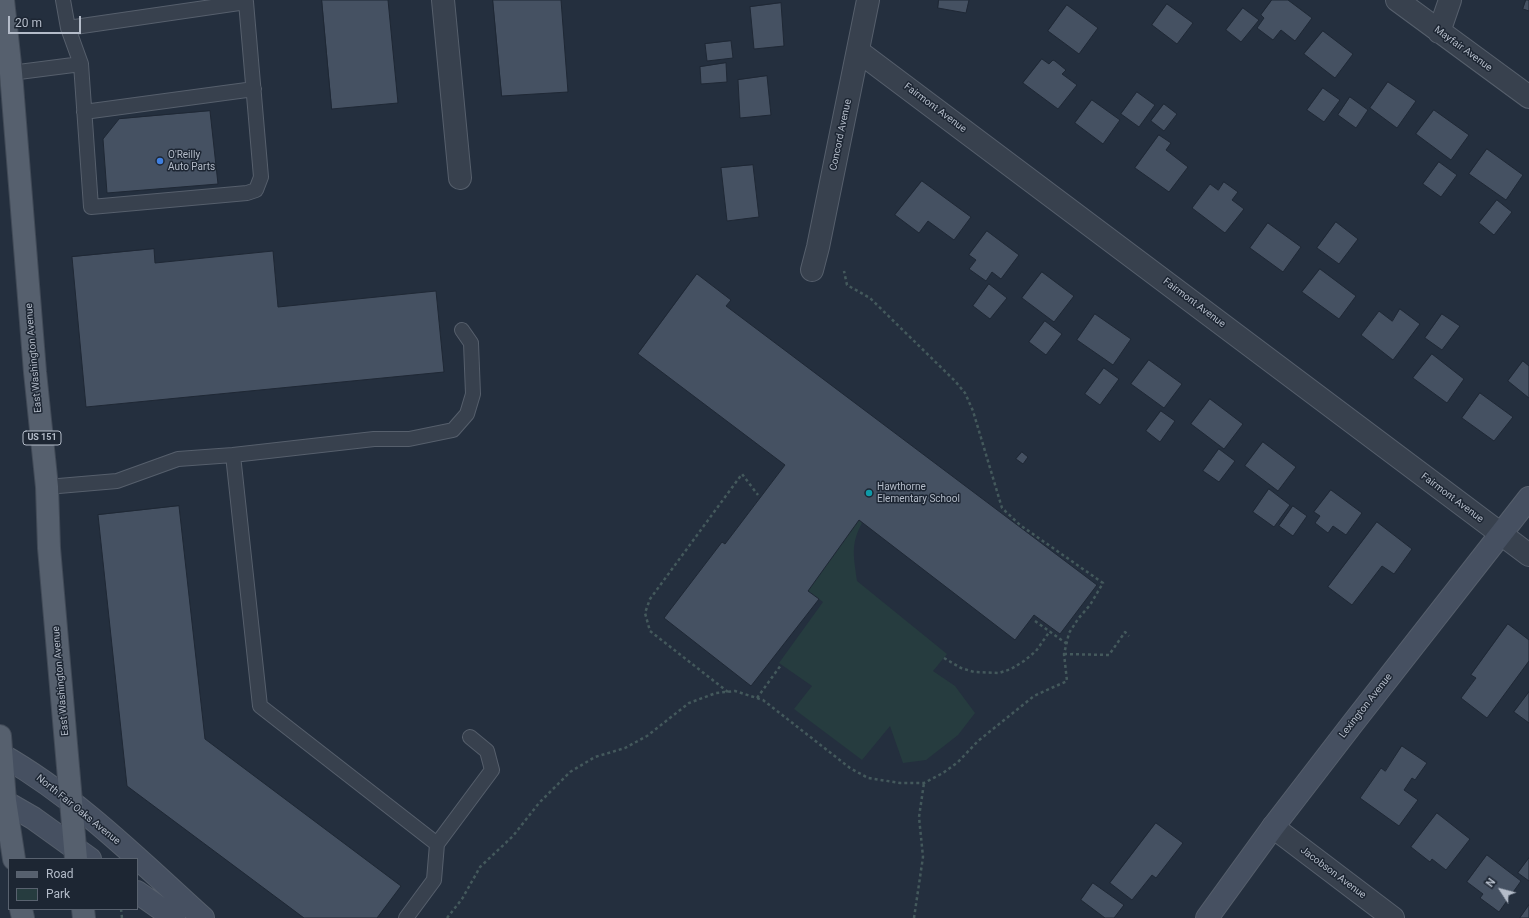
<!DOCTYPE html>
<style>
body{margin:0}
#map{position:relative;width:1529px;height:918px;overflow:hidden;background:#242f3e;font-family:Roboto,sans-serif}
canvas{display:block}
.legend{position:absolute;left:8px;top:858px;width:130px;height:52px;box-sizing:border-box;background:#1d2633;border:1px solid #59626f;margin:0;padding:5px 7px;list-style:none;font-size:12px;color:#b4bcc9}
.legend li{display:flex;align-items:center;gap:8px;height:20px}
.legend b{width:20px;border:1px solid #59626f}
.north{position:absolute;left:1481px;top:870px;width:40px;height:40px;-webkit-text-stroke:3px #1d2633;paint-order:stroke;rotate:306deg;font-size:11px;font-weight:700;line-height:16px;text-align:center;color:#b4bcc9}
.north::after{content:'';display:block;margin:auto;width:14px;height:18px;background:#b4bcc9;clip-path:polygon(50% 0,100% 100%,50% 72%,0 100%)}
.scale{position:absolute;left:8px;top:16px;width:73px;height:18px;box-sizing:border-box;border:2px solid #b4bcc9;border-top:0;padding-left:5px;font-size:12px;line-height:14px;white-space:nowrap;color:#b4bcc9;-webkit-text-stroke:3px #1d2633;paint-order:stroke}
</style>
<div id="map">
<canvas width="1529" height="918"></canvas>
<ul class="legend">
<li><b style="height:5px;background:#56606e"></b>Road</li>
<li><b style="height:11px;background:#263c3f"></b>Park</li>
</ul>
<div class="north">N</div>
<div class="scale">20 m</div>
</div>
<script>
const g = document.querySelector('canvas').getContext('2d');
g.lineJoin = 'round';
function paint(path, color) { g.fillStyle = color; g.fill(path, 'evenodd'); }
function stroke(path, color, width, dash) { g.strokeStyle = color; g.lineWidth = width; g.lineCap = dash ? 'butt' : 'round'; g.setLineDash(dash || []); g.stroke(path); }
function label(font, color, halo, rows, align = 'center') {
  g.font = font + ' Roboto,sans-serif'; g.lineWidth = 3; g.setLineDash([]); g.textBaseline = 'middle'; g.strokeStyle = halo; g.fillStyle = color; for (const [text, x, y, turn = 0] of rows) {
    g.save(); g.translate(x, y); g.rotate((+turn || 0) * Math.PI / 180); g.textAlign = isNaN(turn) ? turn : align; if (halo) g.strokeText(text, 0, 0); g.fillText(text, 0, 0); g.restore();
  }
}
paint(new Path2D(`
 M859,520L862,523C850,545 854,557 857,581L947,654L933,671L955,686L975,713L958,735L926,760L903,763L890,726L862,760L794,709L812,686L779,663L823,602L808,591Z`), '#263c3f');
const building = new Path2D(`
 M322,0H388L398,103L332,109Z
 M493,0H561L568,92L502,96Z
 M939,0H969L966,13L938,8Z
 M1272,0H1288L1312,18L1295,41L1281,30L1273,40L1257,28L1264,18L1261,15Z
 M1526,0H1529V11L1523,9Z
 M781,3L784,46L754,49L750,7Z
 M1167,4L1193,23L1177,44L1152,25Z
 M1067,5L1098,28L1079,54L1048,31Z
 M1243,8L1259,20L1241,42L1226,30Z
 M1323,31L1353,54L1335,78L1304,54Z
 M731,41L733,58L707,61L705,44Z
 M1042,59L1049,64L1053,60L1055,61L1066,70L1062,74L1077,85L1058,109L1023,83Z
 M726,63L727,82L701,84L700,67Z
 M767,76L771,115L740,118L738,80Z
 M1388,82L1416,101L1397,128L1370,108Z
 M1323,88L1340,100L1324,122L1307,110Z
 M1137,92L1155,105L1139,127L1121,114Z
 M1350,97L1368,110L1356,128L1338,115Z
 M1092,100L1120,120L1103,144L1075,123Z
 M1164,104L1177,114L1164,131L1151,121Z
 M1434,110L1469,135L1451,160L1416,134Z
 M210,111L218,184L107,193L103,139L119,119Z
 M1159,135L1171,143L1166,150L1188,167L1169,192L1135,168Z
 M1487,149L1523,175L1506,200L1469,174Z
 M1439,162L1457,175L1441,197L1423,184Z
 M753,165L759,217L727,221L721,168Z
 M922,181L971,217L954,240L928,221L919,233L895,215Z
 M1224,182L1238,192L1232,200L1244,209L1225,233L1192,208L1210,184L1218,190Z
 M1497,200L1512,212L1494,235L1479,223Z
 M1336,222L1358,239L1339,264L1317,248Z
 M1268,223L1301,247L1283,272L1250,248Z
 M987,231L1019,255L1001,279L992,272L986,281L969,269L976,260L969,255Z
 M154,249L155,263L273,251L278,307L436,291L444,372L86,407L72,257Z
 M1320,269L1356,296L1339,319L1302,292Z
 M1042,272L1074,296L1054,322L1022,298Z
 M697,274L731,300L726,306L1097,585L1060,634L1034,615L1015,640L859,520L808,591L819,599L751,686L664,618L722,542L725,544L785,465L638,354Z
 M989,284L1007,298L990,319L973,306Z
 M1400,309L1420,324L1393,360L1361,335L1379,311L1392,321Z
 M1095,314L1131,339L1113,365L1077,340Z
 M1442,314L1460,326L1442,350L1425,338Z
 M1045,321L1062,334L1046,355L1029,342Z
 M1432,354L1464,379L1447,403L1413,378Z
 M1149,360L1182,384L1164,408L1131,384Z
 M1523,361L1529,366V398L1508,381Z
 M1104,368L1119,379L1100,405L1085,394Z
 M1480,393L1513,417L1494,441L1462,418Z
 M1210,399L1243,424L1224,449L1191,424Z
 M1161,411L1175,421L1160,442L1146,431Z
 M1263,442L1296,467L1278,491L1245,466Z
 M1219,449L1235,461L1219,482L1203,471Z
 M1022,452L1028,457L1023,464L1016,459Z
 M1269,489L1290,505L1274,527L1253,512Z
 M1331,490L1362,513L1346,535L1333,526L1328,533L1315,523L1320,516L1314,512Z
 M179,506L205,739L401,886L377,918H304L127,786L98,515Z
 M1293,506L1307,516L1293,536L1279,526Z
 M1377,522L1412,549L1394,574L1382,566L1352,605L1328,587Z
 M1508,624L1529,640V661L1487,718L1461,698L1476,678L1471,675Z
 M1529,692V723L1514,712Z
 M1402,746L1427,763L1415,780L1412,778L1404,790L1418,800L1399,826L1360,798L1381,768L1385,771Z
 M1437,813L1470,839L1446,870L1432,859L1430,862L1411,847Z
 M1156,823L1183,843L1156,878L1152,875L1132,900L1110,883Z
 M1487,855L1521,881L1499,912L1480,898L1483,894L1467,882Z
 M1529,858V881L1518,873Z
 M1093,883L1124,905L1114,918H1105L1081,900Z
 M1529,905V918H1520Z`);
paint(building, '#455162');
stroke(building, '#1f2835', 1);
const lane = new Path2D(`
 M63,0L68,28
 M11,73L81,64L91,207L247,193L256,190L261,177L246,2L68,28L81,64
 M84,112L254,89
 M233,455L374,439H409L453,430L467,414L473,394L471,343L462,330
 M47,487L117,481L178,459L233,455L260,706L437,844L434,880L406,918
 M437,844L492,770L487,751L470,737`);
const street = new Path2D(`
 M443,0L460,178
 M1397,0L1529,97
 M1439,32L1450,0
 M858,51L1529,555
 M812,270L818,247L868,0
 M1273,827L1393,918`);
const secondary = new Path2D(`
 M0,754C76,797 139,860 203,918
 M0,799L33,818L90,859
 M137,892L174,918
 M1207,918L1273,827L1353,723L1529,498`);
const primary = new Path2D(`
 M3,0L11,73L35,372L47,487L49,548L76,859
 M0,736L5,801L14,859
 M21,909L23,918
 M83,909L84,918`);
stroke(lane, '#565f6c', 16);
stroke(street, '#565f6c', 24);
stroke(secondary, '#565f6c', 24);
stroke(primary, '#414a57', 24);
stroke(new Path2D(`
 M1035,621L1067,644
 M1064,654L1109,655L1125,632L1129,636
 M944,658L961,668L974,672L999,673L1011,669L1024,661L1036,651L1050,631
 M728,692L650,631L645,613L650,599L742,474L758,495
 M757,698L781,665
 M121,909L122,918
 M447,918L462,899L480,867L513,836L539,803L570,772L595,757L625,748L647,736L689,703L716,693L735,691L763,700L850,768L868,778L900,783H924L943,773L958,762L978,741L1034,696L1067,681L1064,654L1069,633L1078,619L1090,605L1103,583L1020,525L1002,508L973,411L965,393L955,381L870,298L847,285L844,271
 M914,918L923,857L919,817L924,783`), '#44595c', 2.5, [3, 3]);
stroke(lane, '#38414e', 14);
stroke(street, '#38414e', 22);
stroke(secondary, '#465061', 22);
stroke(primary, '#56606e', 22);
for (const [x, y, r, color] of [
 [160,161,4,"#3f7fe0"],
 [869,493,4,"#0f9aa8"]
]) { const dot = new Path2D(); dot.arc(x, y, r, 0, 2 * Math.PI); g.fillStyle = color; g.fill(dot); stroke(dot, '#1d2633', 1.5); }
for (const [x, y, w] of [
 [42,438,38]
]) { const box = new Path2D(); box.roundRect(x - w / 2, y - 7, w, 14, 3); g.fillStyle = '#1d2633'; g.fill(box); stroke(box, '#b4bcc9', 1); }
label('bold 9px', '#b4bcc9', null, [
 ["US 151",42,438]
]);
label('10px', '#b4bcc9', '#1d2633', [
 ["Mayfair Avenue",1463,49,36],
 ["Fairmont Avenue",935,108,37],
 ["Concord Avenue",841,135,-78],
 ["Fairmont Avenue",1194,303,37],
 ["East Washington Avenue",34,358,-95],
 ["Fairmont Avenue",1452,498,37],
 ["East Washington Avenue",61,681,-95],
 ["Lexington Avenue",1366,706,-52],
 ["North Fair Oaks Avenue",78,810,39],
 ["Jacobson Avenue",1333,873,37]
]);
label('10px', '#b4bcc9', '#1d2633', [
 ["O'Reilly",168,155],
 ["Auto Parts",168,167],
 ["Hawthorne",877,487],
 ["Elementary School",877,499]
], 'left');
</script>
